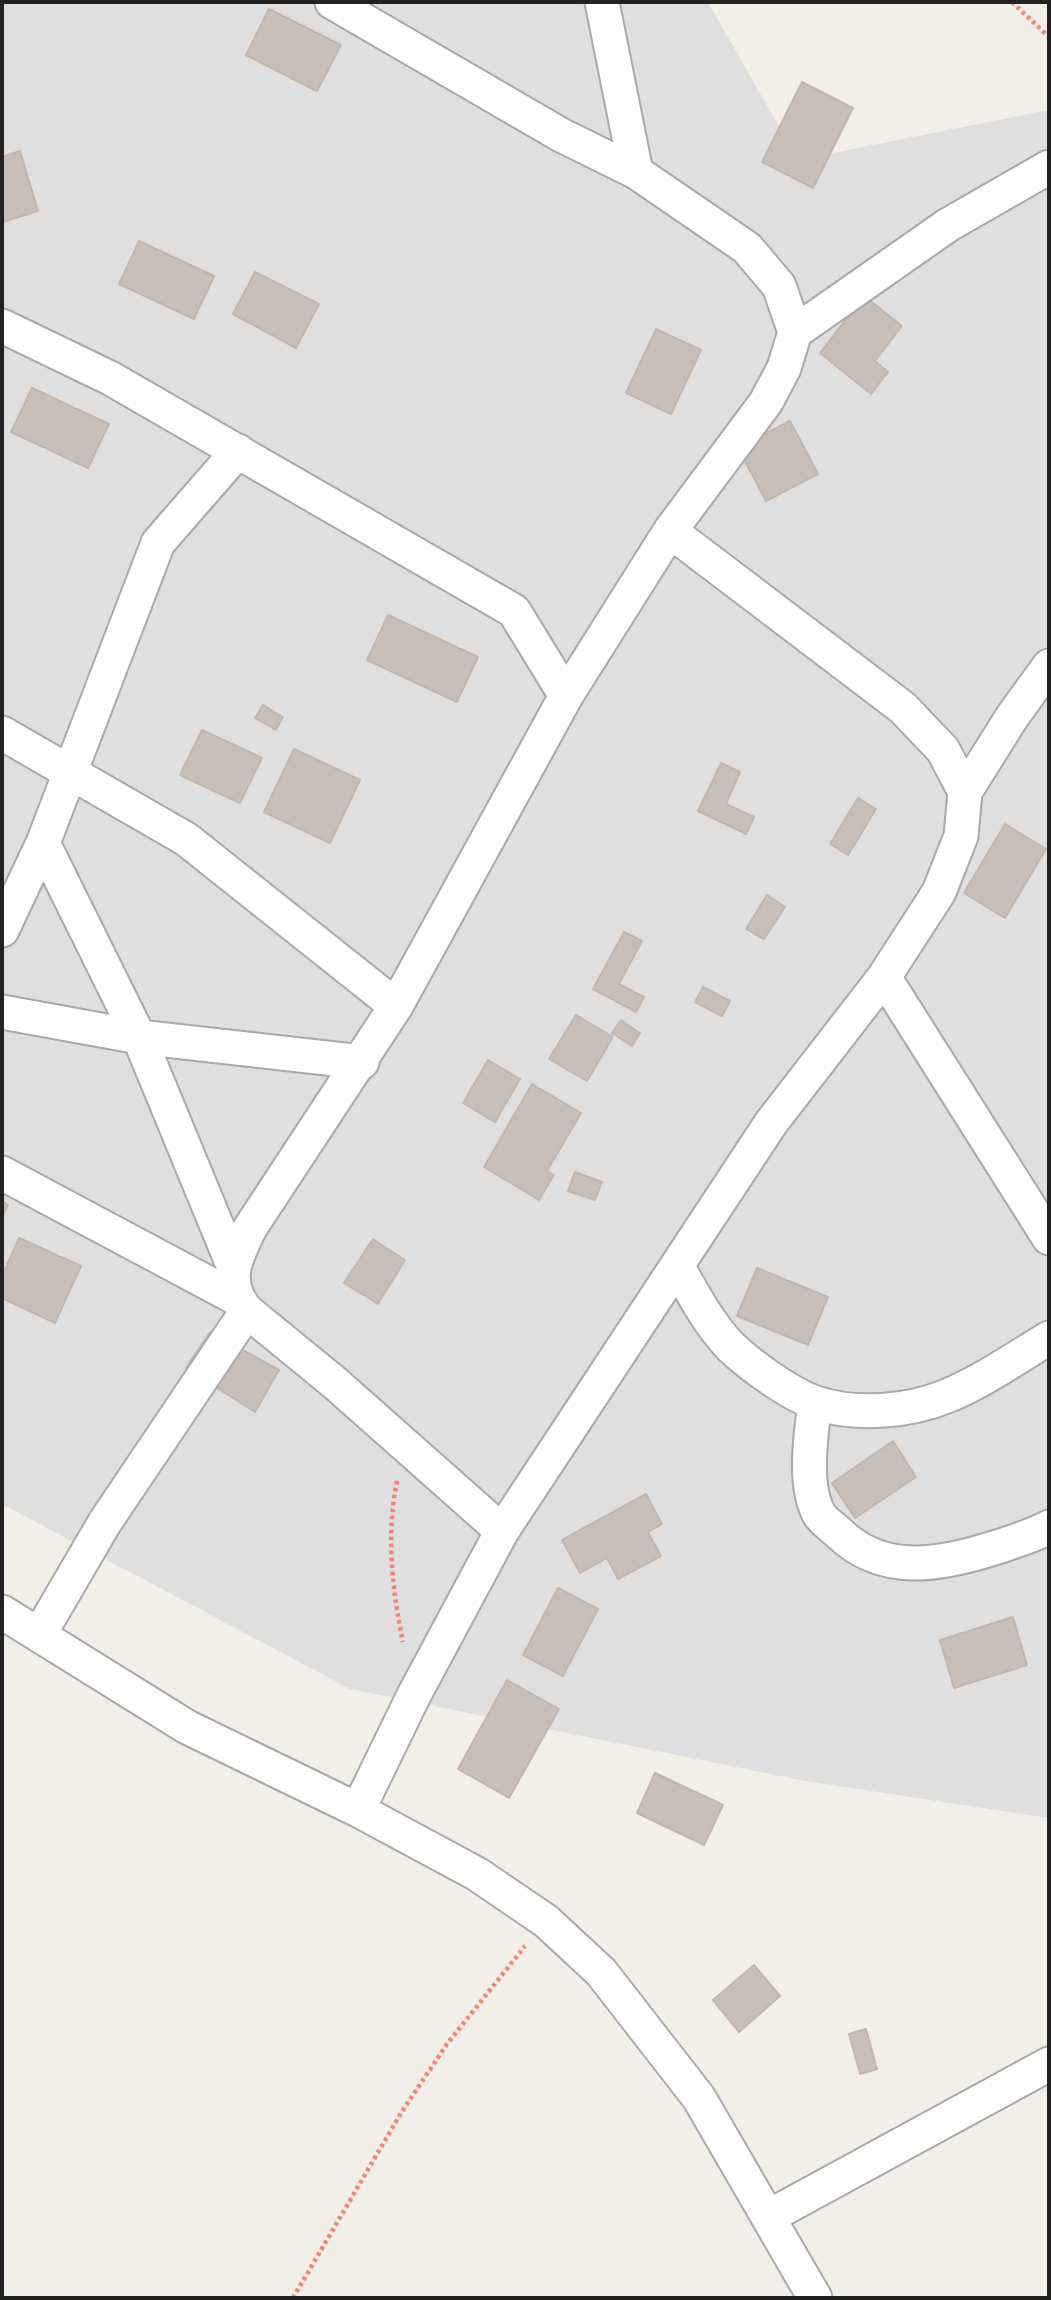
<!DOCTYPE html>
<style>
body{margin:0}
#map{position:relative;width:1051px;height:2300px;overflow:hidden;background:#f2efe9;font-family:"Golos Text",sans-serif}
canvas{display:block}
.frame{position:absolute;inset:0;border:4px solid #222;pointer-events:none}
</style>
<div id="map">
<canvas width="1051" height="2300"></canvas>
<div class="frame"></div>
</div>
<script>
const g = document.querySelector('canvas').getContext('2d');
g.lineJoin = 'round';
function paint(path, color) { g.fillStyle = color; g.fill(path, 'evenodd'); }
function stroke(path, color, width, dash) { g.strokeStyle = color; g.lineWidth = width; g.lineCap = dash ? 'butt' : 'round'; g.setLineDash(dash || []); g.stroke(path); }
paint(new Path2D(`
 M2,2H708L798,160L1049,110V1818L805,1781L350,1689L2,1504Z`), '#e0dfdf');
const building = new Path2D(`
 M269,9L341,45L317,91L246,55Z
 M802,82L853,108L813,188L762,162Z
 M20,151L38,211L2,222V157Z
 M139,241L214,276L194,319L119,284Z
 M255,272L319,304L296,348L233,314Z
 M864,296L902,326L875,361L888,372L871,394L820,353Z
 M656,329L701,350L671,414L626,393Z
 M32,388L109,424L88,468L11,432Z
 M790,421L818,474L766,501L738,448Z
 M388,615L478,657L457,702L367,660Z
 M263,705L283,717L276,730L255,718Z
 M202,730L262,758L240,803L180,775Z
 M294,749L360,780L330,843L264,812Z
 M721,763L740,772L726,804L754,817L746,834L698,811Z
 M858,798L876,809L848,855L830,844Z
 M1005,824L1046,849L1005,918L964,893Z
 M767,895L785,907L764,939L746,929Z
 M624,932L642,941L619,984L644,997L636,1012L593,989Z
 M703,987L730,1001L722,1016L695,1002Z
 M576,1015L613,1037L587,1081L549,1059Z
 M621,1020L640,1033L632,1046L612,1033Z
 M488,1060L520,1079L495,1122L463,1103Z
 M532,1084L581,1113L547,1171L554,1175L539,1200L484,1167Z
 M575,1172L602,1182L595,1200L568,1191Z
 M2,1201L8,1205L2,1217Z
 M19,1238L81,1266L55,1323L2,1298V1276Z
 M373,1239L405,1260L378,1304L344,1283Z
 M757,1268L828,1297L808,1345L737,1316Z
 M210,1332L279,1370L255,1412L186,1368Z
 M893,1441L916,1477L855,1518L832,1483Z
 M646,1494L662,1524L648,1532L661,1556L618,1579L607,1558L580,1573L562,1540Z
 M558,1588L598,1609L563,1676L523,1655Z
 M1013,1617L1027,1665L954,1688L940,1640Z
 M507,1680L559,1709L509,1798L458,1769Z
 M655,1773L723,1805L704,1845L637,1813Z
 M754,1965L780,1996L739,2032L713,2000Z
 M866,2029L877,2069L860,2074L849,2034Z`);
paint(building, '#c7bfb8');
stroke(building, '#c4b6ab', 2);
const street = new Path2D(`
 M332,2L561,135L636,172L747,248L779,286L795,332L784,368L766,402L670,531L566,696L396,1006L250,1228C236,1257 222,1282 247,1311L335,1383L502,1531
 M602,2L636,172
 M2,326L110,378L514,611L566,696
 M795,332L948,225L1049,167
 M2,733L186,839L396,1006
 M965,792L1012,717L1049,666
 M43,843L139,1037L233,1265
 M2,930L43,843L158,543L238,451
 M884,977L1049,1238
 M2,1012L139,1037L362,1062
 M2,1173L236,1298
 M678,1267C693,1294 709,1324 731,1347C750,1365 791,1395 816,1403C856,1416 908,1412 947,1396C983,1381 1016,1358 1049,1338
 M815,1403C811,1434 803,1485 819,1514C823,1521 833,1527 839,1533C883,1576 940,1565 994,1548C1013,1542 1032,1536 1049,1527
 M2,1612L187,1727L358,1810L477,1874L546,1921L601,1972L699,2098L815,2298
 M39,1635L105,1522L247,1311
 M358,1810L414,1695L502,1531L771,1123L884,977L939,892L961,836L965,792L943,750L903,708L670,531
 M768,2217L1049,2064`);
stroke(street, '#a9a9a9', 37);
stroke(new Path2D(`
 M1012,2L1049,37
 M397,1481C386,1534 392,1589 403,1642
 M293,2298L401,2113L447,2044L525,1946`), '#fa8072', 4.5, [3.5, 3.5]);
stroke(street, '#fff', 33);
</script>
